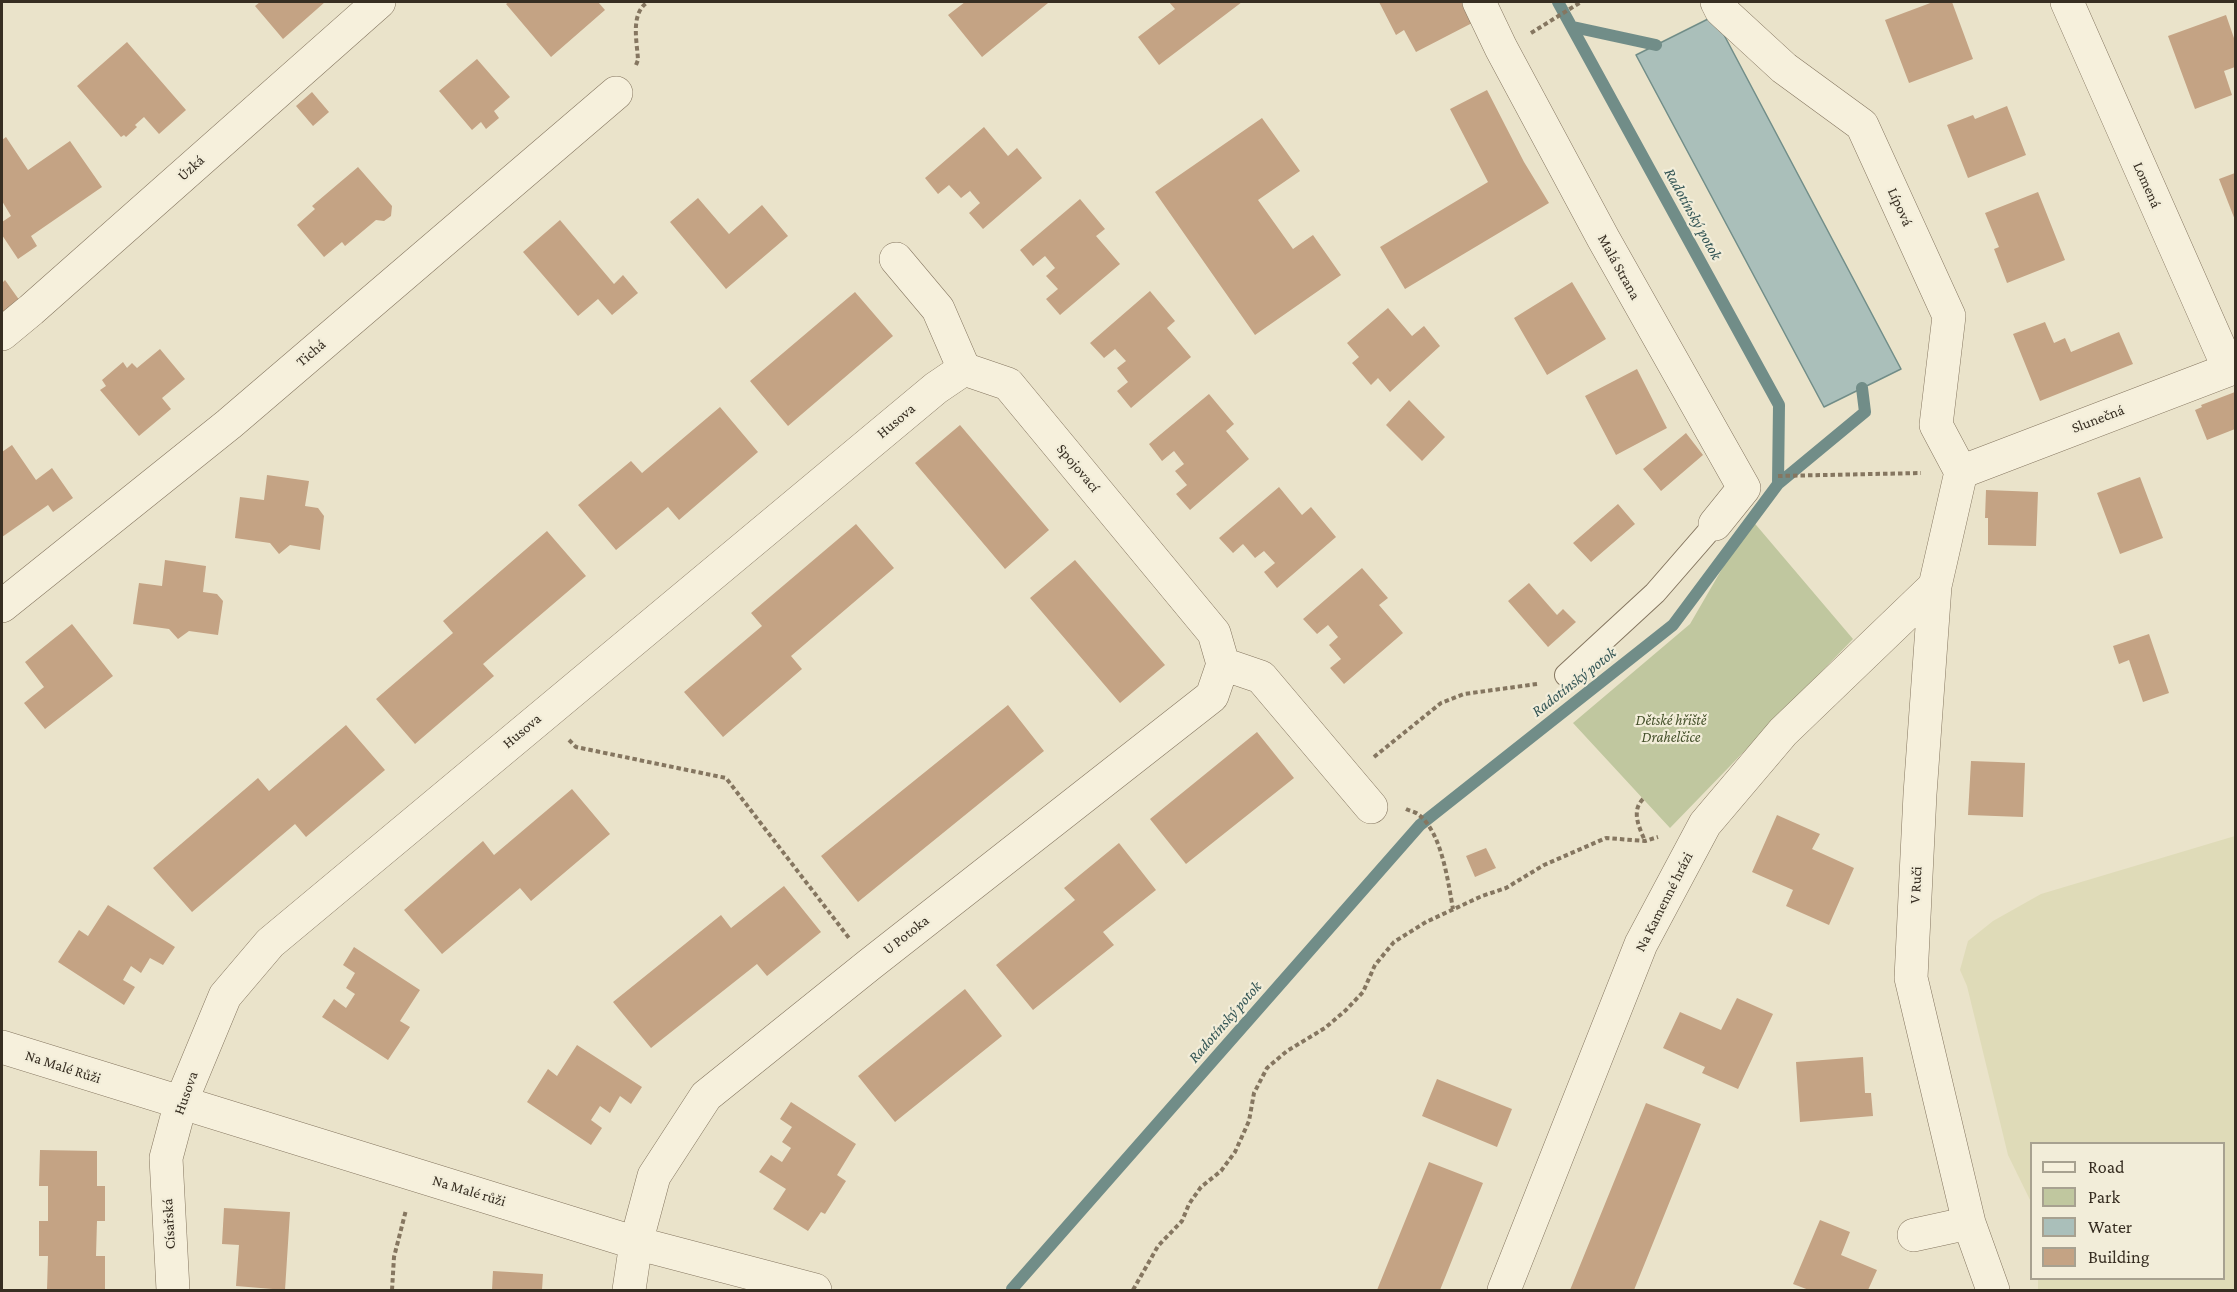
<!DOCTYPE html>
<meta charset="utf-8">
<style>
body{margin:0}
#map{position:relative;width:2237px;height:1292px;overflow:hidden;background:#eae3ca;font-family:"Crimson Pro",serif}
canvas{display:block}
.frame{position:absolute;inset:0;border:3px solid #372e22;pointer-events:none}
.legend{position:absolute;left:2030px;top:1142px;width:195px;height:138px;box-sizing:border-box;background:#f2edd9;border:2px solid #a7a190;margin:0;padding:8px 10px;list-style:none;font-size:18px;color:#372e22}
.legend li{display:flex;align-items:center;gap:12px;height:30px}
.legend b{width:30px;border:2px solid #a7a190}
</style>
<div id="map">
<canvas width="2237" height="1292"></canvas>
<div class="frame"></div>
<ul class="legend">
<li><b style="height:8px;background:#f6f0dc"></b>Road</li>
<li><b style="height:16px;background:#c0c79f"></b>Park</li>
<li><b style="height:16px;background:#aabfba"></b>Water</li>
<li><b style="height:16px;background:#c4a384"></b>Building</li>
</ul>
</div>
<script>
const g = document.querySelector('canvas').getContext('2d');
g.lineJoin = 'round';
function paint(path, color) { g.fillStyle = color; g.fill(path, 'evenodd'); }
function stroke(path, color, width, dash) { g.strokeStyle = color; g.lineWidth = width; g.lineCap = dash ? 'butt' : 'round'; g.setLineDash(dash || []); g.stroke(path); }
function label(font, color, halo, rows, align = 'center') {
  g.font = font + ' "Crimson Pro",serif'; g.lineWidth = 4.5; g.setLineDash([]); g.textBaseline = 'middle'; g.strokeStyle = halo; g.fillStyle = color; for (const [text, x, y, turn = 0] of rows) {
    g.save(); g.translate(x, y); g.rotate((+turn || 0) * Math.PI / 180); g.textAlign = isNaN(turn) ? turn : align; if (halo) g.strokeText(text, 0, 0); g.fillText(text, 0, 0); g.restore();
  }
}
paint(new Path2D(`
 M2235,836V1290H2038V1279L2224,1278V1144H2032L2031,1202L2008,1155L1967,986L1960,970L1968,941L1993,921L2041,894Z`), '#dfdbb8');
paint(new Path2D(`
 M1751,519L1853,639L1670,828L1573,723L1690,624Z`), '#c0c79f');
const water = new Path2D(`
 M1714,16L1901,369L1824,407L1636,55Z`);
paint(water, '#aabfba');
stroke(water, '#718d88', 1.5);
stroke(new Path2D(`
 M1573,27L1656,45
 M1778,484L1865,412L1862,388
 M1012,1289L1420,825L1673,625L1778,484L1779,405L1558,2`), '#718d88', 12);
paint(new Path2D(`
 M260,2H325L283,39L255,6Z
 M509,2H598L605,10L551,57L506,4Z
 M965,2H1047L1048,3L982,57L948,15Z
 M1169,2H1242L1159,65L1138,37L1175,9Z
 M1379,2H1466L1476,21L1416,52L1404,30L1396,35Z
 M1933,2H1952L1973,59L1909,83L1885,20Z
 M2226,15L2235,41V67L2224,71L2232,95L2195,109L2168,36Z
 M127,42L186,110L159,134L144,117L135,125L137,127L126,137L124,135L121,137L77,86Z
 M477,59L510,97L494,111L499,118L486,129L481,122L472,130L439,91Z
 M1487,90L1524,162L1549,203L1405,289L1380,247L1488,182L1450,109Z
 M312,92L329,112L313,126L296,106Z
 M2007,106L2026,155L1968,178L1947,125L1973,115L1975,119Z
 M1262,118L1300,171L1258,200L1293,249L1313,235L1341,275L1255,335L1155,192Z
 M984,127L1008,156L1017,148L1042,178L983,229L969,213L980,203L970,191L961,198L949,185L938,194L925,178Z
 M6,137L28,170L70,141L102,187L31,236L37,246L18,259L2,235V222L11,216L2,201V140Z
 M358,167L392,206L391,216L384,221L376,220L345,246L342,242L324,257L297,225L315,209L312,206Z
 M2235,173V220L2219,179Z
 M2038,192L2065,260L2007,283L1994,249L1999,247L1985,213Z
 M698,198L729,234L762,205L788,236L726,289L670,222Z
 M1080,199L1105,229L1096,236L1120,264L1060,315L1046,299L1058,289L1046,276L1055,268L1045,256L1033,266L1020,250Z
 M560,220L614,284L623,275L638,293L612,315L598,299L578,316L523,252Z
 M5,280L20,301L2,315V283Z
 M1572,282L1606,339L1547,375L1514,318Z
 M1150,291L1175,321L1167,328L1191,357L1131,408L1117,391L1128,382L1117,368L1126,361L1115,349L1104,358L1090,343Z
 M855,292L893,336L788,426L750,381Z
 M1388,308L1412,336L1424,326L1440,346L1390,392L1378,378L1371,385L1352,363L1359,357L1347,343Z
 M2045,322L2054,343L2065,338L2071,352L2119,332L2133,364L2040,401L2013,334Z
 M160,349L185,379L162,398L171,409L139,436L100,390L106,386L102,380L123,362L127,368L132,363L137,368Z
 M1637,369L1667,428L1616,455L1585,396Z
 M2235,392V429L2207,440L2195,410L2202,407L2201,405Z
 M1209,394L1234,424L1226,431L1249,459L1190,510L1176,494L1187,485L1175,471L1184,464L1174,451L1162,461L1149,444Z
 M1409,400L1445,437L1422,461L1386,425Z
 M720,407L758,452L679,520L668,507L616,550L578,505L631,461L642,473Z
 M960,425L1049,530L1005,569L915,463Z
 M1686,433L1703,455L1661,491L1643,469Z
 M12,445L36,480L52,468L73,498L53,512L48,505L2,537V452Z
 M267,475L309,481L305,506L318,508L324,516L320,550L290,545L279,554L270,543L235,538L240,497L264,500Z
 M2140,477L2163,538L2120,554L2097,493Z
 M1279,487L1302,515L1311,507L1336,537L1277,588L1264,572L1275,563L1264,551L1255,558L1243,544L1233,553L1219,538Z
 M1986,490L2038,492L2036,546L1988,545V518H1985Z
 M1618,504L1635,524L1591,562L1573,543Z
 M856,524L894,568L791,656L802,669L723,737L684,692L762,626L751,613Z
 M547,531L586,576L483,664L494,676L415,744L376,699L453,633L443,621Z
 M165,560L206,566L203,592L217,594L223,601L218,635L189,631L178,639L169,629L133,624L139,583L162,586Z
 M1075,560L1165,665L1120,703L1030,598Z
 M1362,568L1388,598L1379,605L1403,633L1344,684L1330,668L1341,659L1329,645L1338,637L1328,625L1317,634L1303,619Z
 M1529,583L1557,615L1563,609L1576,622L1548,647L1508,601Z
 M72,624L113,676L45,729L24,703L44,687L25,662Z
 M2149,634L2169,693L2143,702L2129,660L2119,664L2113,646Z
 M1008,705L1044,751L858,902L821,856Z
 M346,725L385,770L306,837L295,824L192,912L153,868L258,778L269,791Z
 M1257,732L1294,778L1186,864L1150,819Z
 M1971,761L2025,763L2023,817L1968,815Z
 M572,789L610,834L531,901L520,888L442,954L404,910L483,841L494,855Z
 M1777,815L1820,834L1812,849L1854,868L1829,925L1786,906L1793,890L1752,872Z
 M1119,843L1156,890L1103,932L1114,945L1033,1010L996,965L1075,900L1064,888Z
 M1486,848L1496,868L1475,877L1466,856Z
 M784,886L821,932L767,976L757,964L651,1048L613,1002L721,915L731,928Z
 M108,905L175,947L163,965L150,958L141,973L131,966L123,980L135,987L124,1005L58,962L79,930L88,936Z
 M354,947L420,990L400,1021L410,1027L388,1060L322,1017L334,999L346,1008L355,994L346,988L355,973L343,965Z
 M965,989L1002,1036L895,1122L858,1076Z
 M1737,998L1773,1014L1738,1089L1702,1073L1705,1067L1663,1048L1680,1012L1721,1030Z
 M577,1045L642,1087L631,1104L620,1096L610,1113L600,1106L591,1120L602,1128L591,1145L527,1102L548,1069L557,1076Z
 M1863,1057L1865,1093H1871L1873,1116L1800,1122L1796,1062Z
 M1437,1079L1512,1109L1497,1147L1422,1116Z
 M791,1102L856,1144L837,1175L846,1181L825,1214L821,1212L808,1231L773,1209L786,1189L759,1172L771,1155L782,1162L791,1148L782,1142L792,1127L780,1119Z
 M1646,1103L1701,1124L1653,1243L1634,1290H1570Z
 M40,1150L97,1151V1186H105V1221H97L96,1256H105V1290H47L48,1256H39V1221H48V1186H39Z
 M1429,1162L1483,1183L1440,1290H1377Z
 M224,1208L290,1212L285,1290L236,1286L239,1245L222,1244Z
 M1820,1220L1850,1232L1841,1255L1877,1270L1868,1290H1809L1793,1284Z
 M493,1271L543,1274L542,1290H492Z`), '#c4a384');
const lane = new Path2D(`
 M1566,675L1655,593L1715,524`);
const street = new Path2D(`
 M1479,2L1501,48L1603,238L1744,488L1715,524
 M1717,2L1721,10L1784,68L1862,125L1949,316L1936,425L1961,472
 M2067,2L2229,369
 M896,259L938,309L964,369L1008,384L1214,633L1223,664
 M2,334L31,310L379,2
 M1961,472L1935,586L1920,794L1911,978L1969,1223L1993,1290
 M1961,472L2236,367
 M2,606L229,424L616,93
 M1223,664L1261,677L1371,807
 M2,1047L636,1243L815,1290
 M1914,1235L1969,1223
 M173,1290L166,1158L181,1102L225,996L270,943L936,388L964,369
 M629,1290L636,1243L654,1176L706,1096L869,965L1212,696L1223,664
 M1504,1290L1641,944L1705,824L1783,732L1935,586`);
stroke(lane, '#857660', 24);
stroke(street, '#857660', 34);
stroke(new Path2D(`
 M1531,33L1581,2
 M636,65L638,60C637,41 630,13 648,2
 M1778,476L1921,473
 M569,740L576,747L726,778L849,938
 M1374,757L1441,703L1464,694L1537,684
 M1643,799C1631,811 1639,827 1645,841
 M1406,809C1410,811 1416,812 1419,815C1442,833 1448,882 1453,909
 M392,1290L394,1257L406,1210
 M1133,1290L1158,1246L1182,1221L1189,1204L1201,1187L1221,1171L1235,1152L1249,1121L1254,1093L1267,1068L1287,1051L1325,1028L1346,1010L1363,992L1375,965L1394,942L1426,922L1482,896L1506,888L1544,865L1606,838L1645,841L1658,837`), '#857660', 4, [4.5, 3]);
stroke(lane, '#f6f0dc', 22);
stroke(street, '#f6f0dc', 33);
label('15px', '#372e22', '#f2edd9', [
 ["Úzká",191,168,-42],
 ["Lomená",2147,185,66],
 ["Lípová",1900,207,66],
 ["Malá Strana",1619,267,61],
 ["Tichá",311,353,-40],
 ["Slunečná",2098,419,-21],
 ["Husova",896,421,-40],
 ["Spojovací",1078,468,50],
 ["Husova",522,731,-40],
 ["V Ruči",1916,885,-87],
 ["Na Kamenné hrázi",1664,902,-63],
 ["U Potoka",906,935,-38],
 ["Na Malé Růži",63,1067,18],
 ["Husova",186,1093,-70],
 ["Na Malé růži",469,1191,17],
 ["Císařská",169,1224,-93]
]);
label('italic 15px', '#45512b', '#f2edd9', [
 ["Dětské hřiště",1671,720],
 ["Drahelčice",1671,737]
]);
label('italic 16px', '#355', '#f2edd9', [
 ["Radotínský potok",1693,214,61],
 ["Radotínský potok",1574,682,-38],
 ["Radotínský potok",1225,1022,-49]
]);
</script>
